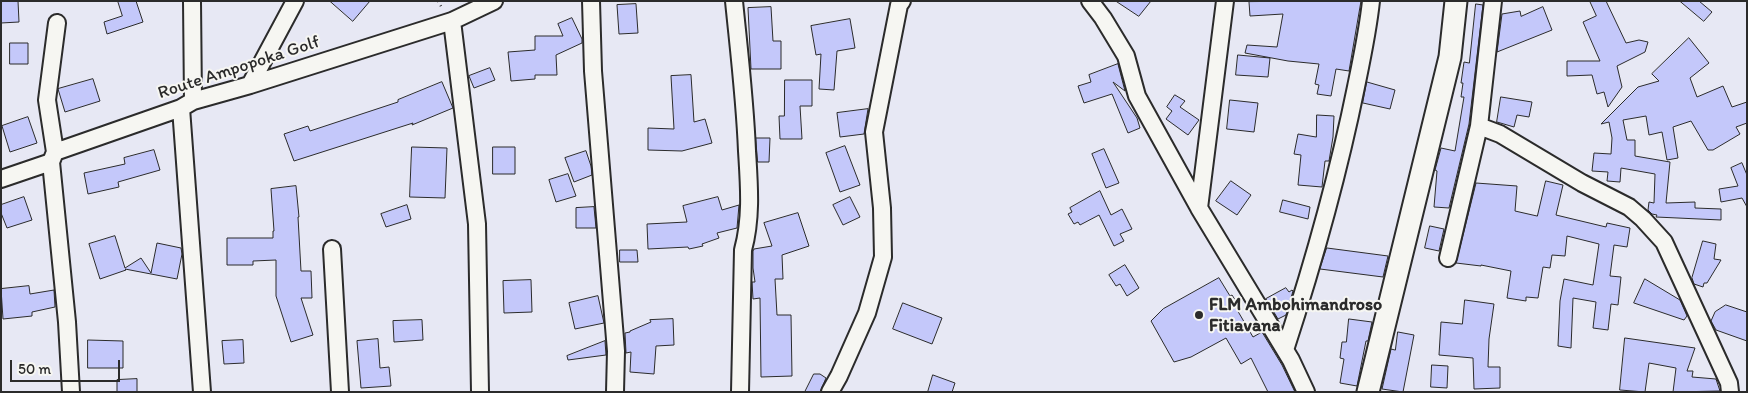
<!DOCTYPE html>
<style>
body{margin:0}
#map{position:relative;width:1748px;height:393px;overflow:hidden;background:#e7e8f4;font-family:Itim,sans-serif}
canvas{display:block}
.frame{position:absolute;inset:0;border:2px solid #2b2b2b;pointer-events:none}
.scale{position:absolute;left:10px;top:360px;width:110px;height:22px;box-sizing:border-box;border:2px solid #2b2b2b;border-top:0;padding-left:6px;font-size:15px;line-height:18px;white-space:nowrap;color:#2b2b2b;-webkit-text-stroke:4px #f6f6f2;paint-order:stroke}
</style>
<div id="map">
<canvas width="1748" height="393"></canvas>
<div class="frame"></div>
<div class="scale">50 m</div>
</div>
<script>
const g = document.querySelector('canvas').getContext('2d');
g.lineJoin = 'round';
function paint(path, color) { g.fillStyle = color; g.fill(path, 'evenodd'); }
function stroke(path, color, width, dash) { g.strokeStyle = color; g.lineWidth = width; g.lineCap = dash ? 'butt' : 'round'; g.setLineDash(dash || []); g.stroke(path); }
function label(font, color, halo, rows, align = 'center') {
  g.font = font + ' Itim,sans-serif'; g.lineWidth = 4; g.setLineDash([]); g.textBaseline = 'middle'; g.strokeStyle = halo; g.fillStyle = color; for (const [text, x, y, turn = 0] of rows) {
    g.save(); g.translate(x, y); g.rotate((+turn || 0) * Math.PI / 180); g.textAlign = isNaN(turn) ? turn : align; if (halo) g.strokeText(text, 0, 0); g.fillText(text, 0, 0); g.restore();
  }
}
const building = new Path2D(`
 M1,1H18L19,22L1,23Z
 M118,1H136L143,22L107,34L104,22L122,16Z
 M330,1H370L353,21Z
 M1116,1H1151L1139,16Z
 M1361,1L1349,71L1336,69L1331,96L1317,94L1319,85L1315,84L1319,64L1288,61L1245,53L1247,45L1277,47L1283,14L1250,16L1249,2Z
 M1590,1H1606L1626,43L1639,40L1648,42L1645,52L1617,66L1622,87L1608,107L1604,92L1597,94L1592,75L1567,76V61H1600L1583,22L1596,16Z
 M1680,1H1699L1712,12L1704,21Z
 M636,4L638,33L619,34L617,5Z
 M1476,4L1483,5L1469,124L1449,208L1434,207L1437,171L1435,170L1441,148L1455,151L1464,97H1461L1463,83H1461L1464,62L1469,63Z
 M771,7L773,41H781V69H751L748,8Z
 M1543,7L1552,30L1497,52L1502,14L1520,11L1521,16Z
 M572,18L582,39V43L556,55L557,75H535V79L511,81L508,52L535,50V36H563L558,24Z
 M850,19L855,48L837,51L834,90L819,89L821,54L816,55L811,26Z
 M1689,38L1709,63L1690,78L1697,97L1723,86L1732,107L1747,102V123L1736,127L1740,134L1713,150H1708L1691,121L1673,127L1678,158L1667,160L1662,132L1649,135L1646,116L1623,120L1627,140H1635V156L1670,162L1666,203L1695,202V208L1721,209V220L1656,217L1657,215L1652,214L1648,210L1649,202L1654,203L1655,174L1621,168L1620,182L1607,181L1608,172L1592,171L1594,153L1611,154L1612,138L1609,122L1601,124L1638,87L1659,81L1652,74Z
 M10,43H28V64H10Z
 M1238,55L1270,58L1268,77L1236,75Z
 M1118,64L1125,91L1113,82L1137,118L1140,128L1128,133L1112,94L1084,103L1078,86L1091,82L1089,75Z
 M490,68L495,80L474,88L469,76Z
 M691,75L694,122L705,119L712,143L682,151L648,150V128L674,129L671,76Z
 M93,79L100,101L65,112L58,89Z
 M785,80H812V106H800L802,139H780L779,116H784Z
 M442,82L453,108L412,125L413,123L294,161L284,134L308,126L310,131L398,102V100Z
 M1367,82L1395,90L1390,109L1363,103Z
 M1175,95L1185,101L1180,107L1199,120L1188,135L1166,119L1172,111L1167,107Z
 M1501,97L1532,102L1529,117L1517,115L1514,127L1497,122Z
 M1230,100L1258,103L1254,132L1227,129Z
 M868,109L864,134L840,137L837,113Z
 M1317,115L1334,116L1333,137L1329,161H1325L1322,187L1298,185L1301,155L1294,154L1298,134L1316,137Z
 M28,117L37,143L10,152L2,126Z
 M756,138H770L769,162H758Z
 M845,146L860,185L840,192L826,153Z
 M412,147L447,148L445,198L410,197Z
 M493,147H515V174H493Z
 M1104,149L1119,183L1106,188L1092,154Z
 M154,150L160,170L118,182L119,187L88,194L84,173L125,164L124,158Z
 M586,151L591,166L592,175L574,182L565,158Z
 M1742,163L1747,175V207L1742,198L1721,202L1719,189L1738,186L1731,168Z
 M568,174L576,196L556,202L549,180Z
 M1231,181L1251,195L1237,215L1216,201Z
 M1546,181L1563,185L1556,215L1606,227L1607,223L1630,228L1627,247L1614,245L1610,276L1621,277L1618,305L1611,304L1608,330L1593,328L1596,302L1573,298L1571,348L1558,346L1560,301L1564,279L1593,285L1599,244L1567,236L1565,256L1552,255L1550,268L1543,267L1538,298L1526,297V301L1507,298L1511,271L1481,265V266L1456,263L1476,183L1517,186L1515,211L1537,216Z
 M296,186L299,217H298L301,271H311L312,298H301L313,335L291,342L276,296V260L253,261V265H227V238H273V231H274L271,189Z
 M1100,191L1111,215L1122,209L1132,229L1120,234L1124,241L1114,246L1099,215L1080,225L1078,222L1074,224L1068,214L1072,212L1070,208Z
 M24,197L32,220L7,228L1,213V205Z
 M718,197L722,210L739,205L737,228L717,233L719,238L702,244L703,246L689,249L688,247L648,249L647,224L687,222L683,206Z
 M850,197L860,217L843,225L833,205Z
 M1283,200L1310,207L1308,219L1280,212Z
 M407,205L411,219L386,227L381,214Z
 M594,207L596,228H576V208Z
 M798,213L809,246L782,255L783,279H775L777,315H791L792,376L761,377L760,298L753,299L752,282H755L753,268V251L754,249L772,246L764,223Z
 M1430,226L1444,229L1439,251L1425,248Z
 M115,236L125,268L141,258L151,273L157,243L181,248L182,254L177,279L125,269L126,270L100,279L89,244Z
 M1703,241L1716,244L1714,259L1721,260L1707,283H1704L1703,287L1694,284L1692,278Z
 M1327,248L1388,256L1383,277L1320,269Z
 M620,250H637L638,262H620Z
 M1125,265L1139,288L1127,296L1120,284L1116,286L1109,275Z
 M1219,278L1230,296L1232,295L1239,306L1236,308L1253,337L1262,332L1282,365L1295,392H1268L1251,358L1241,364L1226,338L1191,357L1174,362L1151,321L1163,309Z
 M1645,279L1680,300L1687,316L1684,320L1634,303Z
 M531,280L532,312L504,313L503,281Z
 M29,286L30,294L54,290L55,307L32,312V316L3,319L1,289Z
 M1286,288L1289,292L1292,290L1293,291L1286,315L1278,319L1266,299Z
 M598,296L604,323L575,329L569,303Z
 M1465,300L1494,304L1489,339L1488,367H1500V388L1474,389L1473,358L1439,355L1441,322L1462,324Z
 M903,303L942,318L932,344L893,329Z
 M1726,305L1747,312V341L1716,330L1711,321L1715,312Z
 M673,319L674,345L656,346L654,374L630,372L631,352L626,353L625,333L630,332V331L651,322L650,320Z
 M1349,319L1372,322L1368,341H1366L1357,386L1340,383L1344,359L1340,358L1342,342H1346Z
 M422,320L423,340L394,342L393,321Z
 M1398,332L1414,335L1403,392L1382,389L1391,349L1395,350Z
 M1625,338L1695,348L1687,371H1693L1692,377L1716,379L1720,391L1673,392L1676,368L1649,363L1645,392L1620,390Z
 M378,339L380,368L389,367L391,386L361,388L357,341Z
 M88,340L123,341V368H88Z
 M243,340L244,363L224,364L222,341Z
 M605,341L606,355L568,360L567,356Z
 M1432,365L1448,366L1447,388L1431,387Z
 M814,374H820L826,378L820,392H805Z
 M933,375L955,383L952,392H928Z
 M137,379V392H117V380Z`);
paint(building, '#c4c8fa');
stroke(building, '#2b2b2b', 1);
const minor = new Path2D(`
 M192,1L193,101
 M591,1L593,71L616,351L615,392
 M734,1C739,51 745,100 747,151C749,184 752,217 743,250L740,392
 M1090,1L1103,18L1126,56L1137,96L1199,208L1291,360L1306,392
 M452,21L477,224L480,392
 M250,85L295,1
 M181,108L202,392
 M1479,126L1500,134L1582,183L1629,207L1643,219L1664,242L1729,383L1730,392
 M55,152L47,100L57,23
 M51,162L67,322L71,392
 M1,179L51,162L55,152L181,108L193,101L250,85L452,21L494,1
 M1199,208L1225,1
 M332,249L340,392
 M1448,258L1479,126L1493,1
 M1285,350C1313,264 1338,176 1356,87C1362,58 1368,30 1371,1
 M830,392L839,376L867,313L883,257L882,208L874,132L899,5L902,1`);
const tertiary = new Path2D(`
 M1368,392L1450,57L1456,1`);
stroke(minor, '#2b2b2b', 20);
stroke(tertiary, '#2b2b2b', 25);
stroke(new Path2D(`
 M438,1L442,8`), '#2b2b2b', 2.5, [1, 4]);
stroke(minor, '#f6f6f2', 16);
stroke(tertiary, '#f6f6f2', 21);
for (const [x, y, r, color] of [
 [1199,315,5,"#2b2b2b"]
]) { const dot = new Path2D(); dot.arc(x, y, r, 0, 2 * Math.PI); g.fillStyle = color; g.fill(dot); stroke(dot, '#f6f6f2', 2); }
label('18px', '#2b2b2b', '#f6f6f2', [
 ["Route Ampopoka Golf",239,68,-18]
]);
label('bold 18px', '#2b2b2b', '#f6f6f2', [
 ["FLM Ambohimandroso",1209,305],
 ["Fitiavana",1209,326]
], 'left');
</script>
